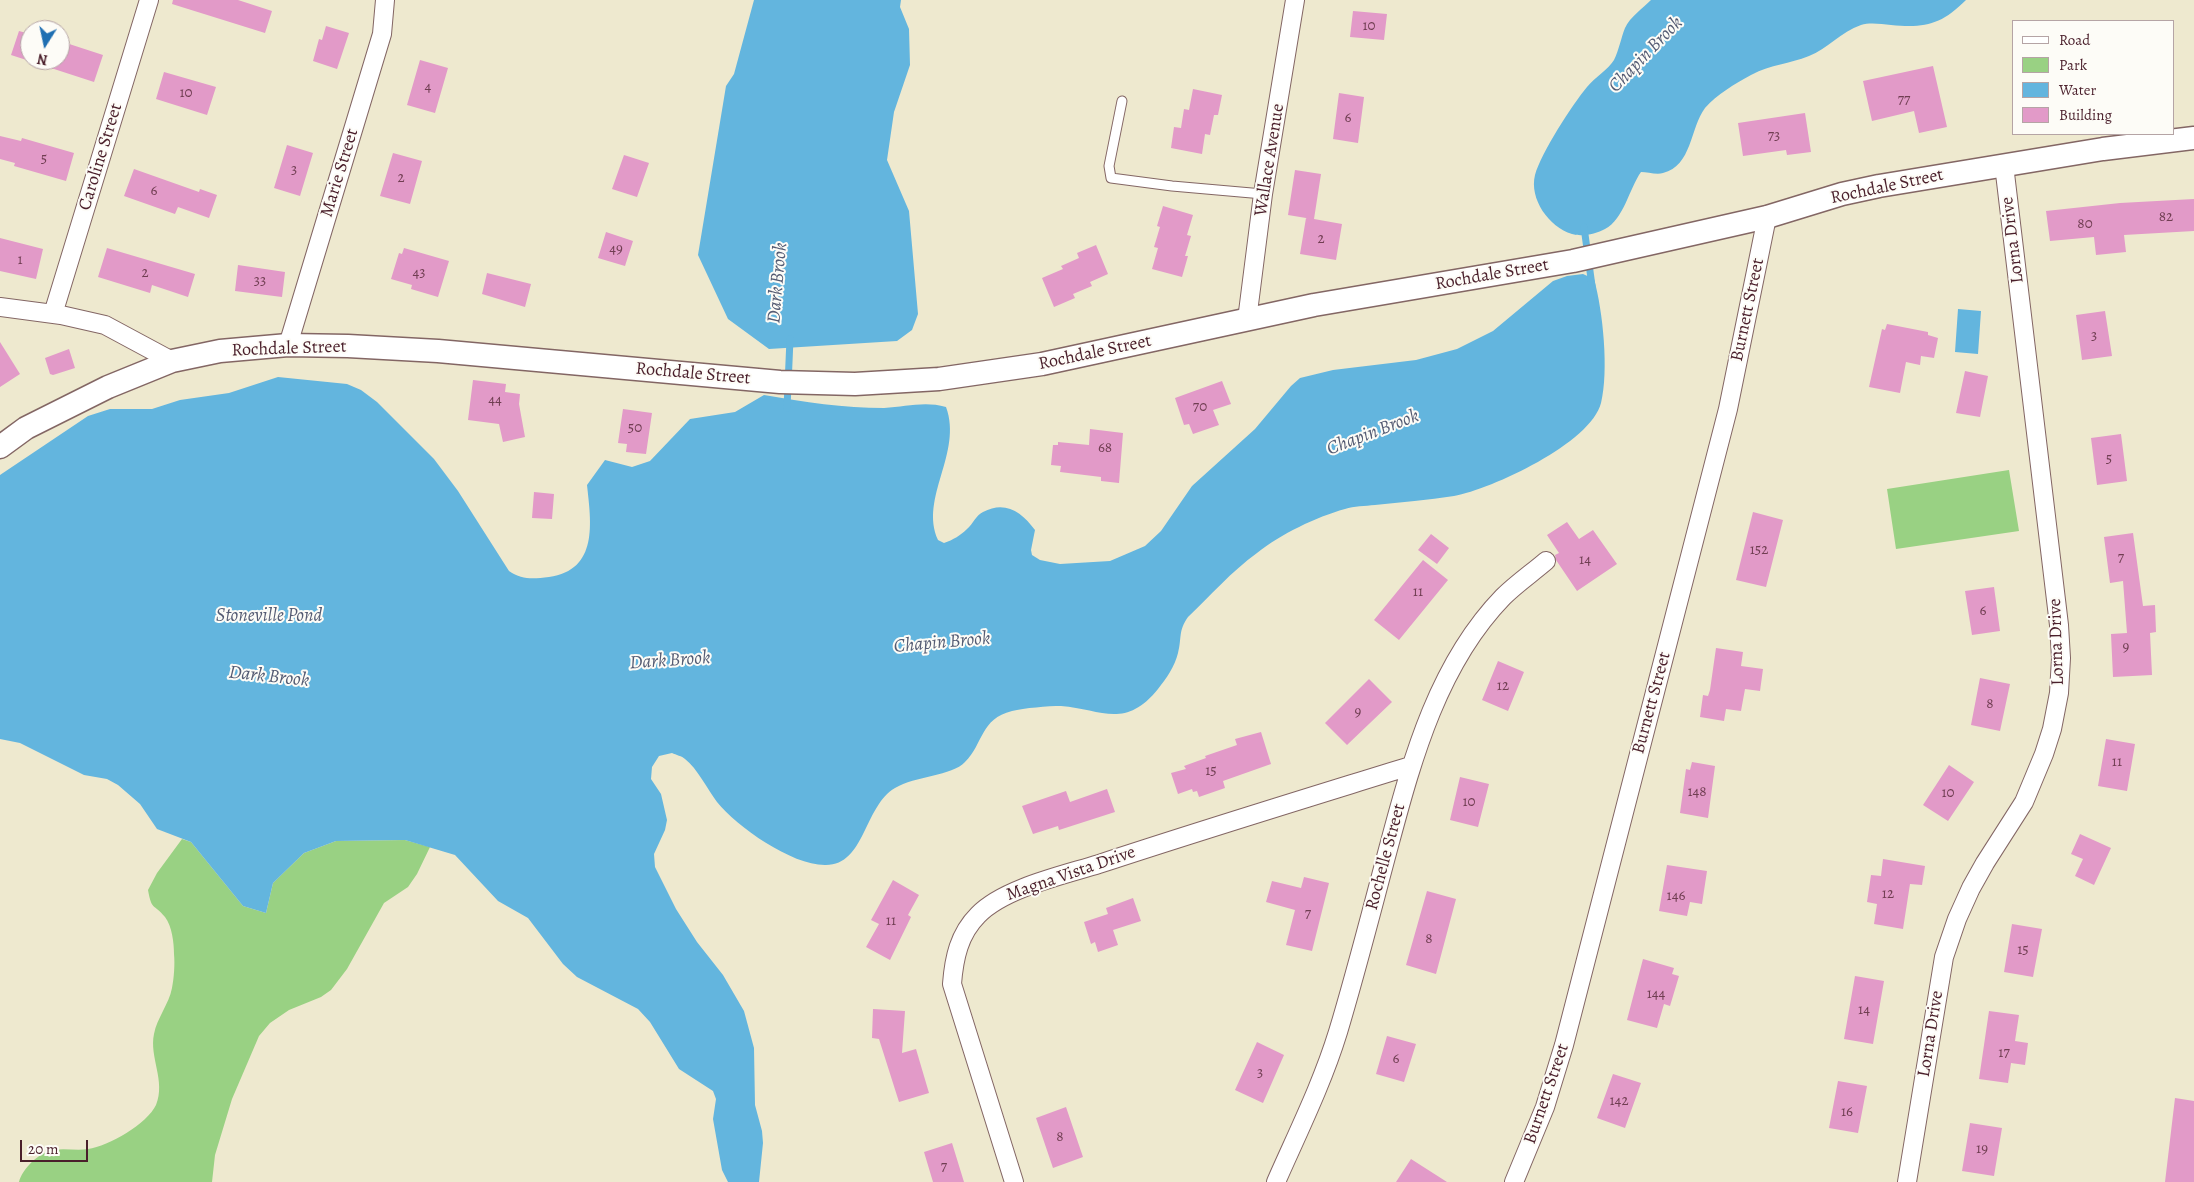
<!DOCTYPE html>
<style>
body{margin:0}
#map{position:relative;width:2194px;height:1182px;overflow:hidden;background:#eee9cf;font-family:Alegreya,serif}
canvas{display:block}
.legend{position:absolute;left:2012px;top:20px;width:162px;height:115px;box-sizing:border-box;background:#fdfcf7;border:1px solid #b5a4a5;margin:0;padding:6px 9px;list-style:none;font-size:15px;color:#4a1f2b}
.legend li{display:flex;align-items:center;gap:10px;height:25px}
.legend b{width:25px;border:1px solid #b5a4a5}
.north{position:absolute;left:20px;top:20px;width:50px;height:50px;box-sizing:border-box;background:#fdfcf7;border:1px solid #b5a4a5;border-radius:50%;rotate:190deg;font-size:14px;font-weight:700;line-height:20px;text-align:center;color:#4a1f2b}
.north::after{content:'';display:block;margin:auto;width:18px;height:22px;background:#1f6fb2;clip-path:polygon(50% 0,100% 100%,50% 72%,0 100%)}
.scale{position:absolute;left:20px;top:1140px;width:68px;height:22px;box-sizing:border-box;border:2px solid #4a1f2b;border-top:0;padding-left:6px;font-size:15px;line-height:18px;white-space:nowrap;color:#4a1f2b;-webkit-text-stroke:4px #fdfcf7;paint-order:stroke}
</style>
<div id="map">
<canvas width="2194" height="1182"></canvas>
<ul class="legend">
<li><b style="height:6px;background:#fff"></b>Road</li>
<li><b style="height:14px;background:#99d183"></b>Park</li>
<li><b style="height:14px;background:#63b5de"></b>Water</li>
<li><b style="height:14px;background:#e29ac8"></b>Building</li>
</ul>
<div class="north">N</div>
<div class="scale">20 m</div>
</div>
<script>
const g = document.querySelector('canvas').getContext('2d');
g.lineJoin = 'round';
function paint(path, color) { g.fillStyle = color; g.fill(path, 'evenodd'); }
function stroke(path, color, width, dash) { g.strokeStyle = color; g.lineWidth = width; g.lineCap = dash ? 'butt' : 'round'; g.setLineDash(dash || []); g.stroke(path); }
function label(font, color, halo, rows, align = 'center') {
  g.font = font + ' Alegreya,serif'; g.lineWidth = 4; g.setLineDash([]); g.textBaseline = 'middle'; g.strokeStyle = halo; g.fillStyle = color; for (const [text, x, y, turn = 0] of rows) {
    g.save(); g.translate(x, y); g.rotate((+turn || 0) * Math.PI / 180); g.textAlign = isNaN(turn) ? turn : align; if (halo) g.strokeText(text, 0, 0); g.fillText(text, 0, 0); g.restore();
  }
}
paint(new Path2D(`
 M2009,470L2019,531L1896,549L1887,489Z
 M182,839L191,842L243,906L266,913L273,883L304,853L336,841L405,840L430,847L417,874L408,887L384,903L347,969L331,990L321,997L289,1010L270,1023L259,1036L232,1099L215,1155L212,1182H19C22,1169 40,1151 54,1150C65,1148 77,1151 88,1149C109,1146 147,1124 156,1105C166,1081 149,1057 154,1034C157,1018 169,1004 172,988C174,978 175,964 174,954C174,943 172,926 165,917C154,903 152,912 148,890L157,873Z`), '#99d183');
paint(new Path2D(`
 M754,0H901L900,7L909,29L910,65L894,112L887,160L909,211L918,314L912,330L897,341L769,349L728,319L698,255L726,86L734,74Z
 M1651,0H1966C1941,25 1925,28 1891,25C1881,24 1870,22 1861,25C1841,32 1827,49 1809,56C1789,64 1772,64 1751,75C1736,83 1716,95 1705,108C1690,128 1692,166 1663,173C1657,175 1647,172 1641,172C1629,189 1624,219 1605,229C1596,234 1582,237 1572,234C1549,227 1529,199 1535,175C1541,153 1572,105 1587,87C1595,77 1608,70 1614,60C1619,50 1621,38 1625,28C1630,17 1643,8 1651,0Z
 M1583,274L1594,279C1603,311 1609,371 1601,403C1591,443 1492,489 1454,496C1428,500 1401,502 1375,505C1365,506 1354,506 1345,509C1316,517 1281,534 1257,553C1232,571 1210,596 1188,617C1178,631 1182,638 1178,653C1175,666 1166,679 1158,689C1125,730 1101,709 1061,706C1048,706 1024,708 1012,711C980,719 984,743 965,762C952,776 915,776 895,788C864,806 865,865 826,865C793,866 737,827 717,802C708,790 697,768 685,759C682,756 676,755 672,753L659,756L652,767L651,779L661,794L667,820L665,830L654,854L655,867L676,909L697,942L723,975L744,1011L754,1048L755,1105L762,1131L763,1143L759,1182H728L722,1170L713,1119L716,1099L713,1091L679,1069L650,1022L638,1009L577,977L563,964L528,918L498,901L455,855L405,840L336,841L304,853L273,883L266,913L243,906L191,842L157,829L140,804L118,785L107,779L84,775L20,743L0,739V475L88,416L110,409H152L180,400L229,393L278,377L347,384L361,390L377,402L434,459L458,491L509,571C522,580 533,579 549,577C599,570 591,522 587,485L605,460L632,467L650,461L690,419L735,412L764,395C804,402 844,408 884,408C906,407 924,401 946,407C963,453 919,498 938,540L944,543C953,540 961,535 967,529C973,524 976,515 983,512C1005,500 1022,512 1035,530L1031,550L1032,555L1040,560L1060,564L1110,561L1145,546L1161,531L1192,486L1255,429L1291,386L1300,378L1333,370L1416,360L1457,349L1493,331L1553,281L1567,276Z
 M1958,309L1981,311L1978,354L1955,352Z`), '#63b5de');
stroke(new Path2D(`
 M1584,227L1592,286
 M787,408L790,339`), '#63b5de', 7);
paint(new Path2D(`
 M173,0H238L272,11L265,33L172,4Z
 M1353,11L1387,14L1384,40L1350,37Z
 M326,26L349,33L337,69L313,61L319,39L322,40Z
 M19,31L30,34V60H60V41L103,55L94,82L11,55Z
 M420,60L448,68L435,113L407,105Z
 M1933,66L1947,127L1919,133L1914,111L1872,121L1863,81Z
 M164,72L216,87L207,115L156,99Z
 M1193,89L1222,95L1218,115H1214L1210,135L1205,134L1202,154L1171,148L1174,127L1181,128L1184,109L1189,110Z
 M1339,93L1364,97L1358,143L1333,139Z
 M1805,113L1811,152L1787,155L1786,150L1743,156L1738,123Z
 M0,136L21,141L22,138L74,153L66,181L14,166L15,163L0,159Z
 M287,145L313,153L300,196L274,188Z
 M393,153L422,161L410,204L380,196Z
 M624,155L649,163L637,197L612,189Z
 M134,169L199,192L200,189L217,195L209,218L178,207L175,214L124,196Z
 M1295,170L1321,174L1314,219L1342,224L1336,260L1300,254L1306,218L1312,219L1288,215Z
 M2194,199V231L2124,235L2126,252L2096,255L2094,237L2050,241L2046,211L2120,203Z
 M1163,206L1193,215L1187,235L1191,236L1185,256H1188L1182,277L1152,269L1158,248L1154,247L1160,227L1157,226Z
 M606,232L633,241L625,266L598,258Z
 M0,238L43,249L36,279L0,271Z
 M1096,245L1108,274L1090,282L1092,286L1073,294L1075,298L1054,307L1042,278L1063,269L1061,266L1079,258L1077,253Z
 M107,248L195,274L188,297L152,285L150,293L98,277Z
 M404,248L449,261L438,297L411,289L412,285L391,279L399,253L402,254Z
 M238,265L285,272L282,297L235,291Z
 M487,273L531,284L525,307L482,294Z
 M2105,311L2112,356L2082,360L2076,315Z
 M1887,324L1928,332V335L1938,338L1934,358L1921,356L1920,365L1906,362L1900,393L1869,387L1882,329L1885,330Z
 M0,342L20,374L0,387Z
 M69,349L75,368L53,375L50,374L45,358Z
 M1965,371L1988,376L1980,417L1956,413Z
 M473,380L506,384L505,392L520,394L519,404L525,437L503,442L499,424L468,420Z
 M1222,381L1231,404L1213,410L1219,425L1193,434L1189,424L1184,425L1175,398Z
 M623,409L652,413L646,454L626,452L627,444L618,443Z
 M1090,429L1123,433L1119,483L1101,481V477L1060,472L1061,466L1051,465L1053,445H1058V442L1089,445Z
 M2121,434L2127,481L2097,485L2091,438Z
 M534,492L554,494L552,519L532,518Z
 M1753,512L1783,520L1766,587L1736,580Z
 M1567,522L1579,539L1593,530L1617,564L1577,591L1556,560L1555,555L1559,553L1547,535Z
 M2133,533L2143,606L2155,605L2156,632L2150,633L2152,675L2113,677L2111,634L2127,633L2123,581L2110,583L2104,537Z
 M1431,534L1449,548L1437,564L1418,550Z
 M1423,560L1448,580L1399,640L1374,620Z
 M1994,587L2000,631L1972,635L1965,591Z
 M1716,648L1743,652L1741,666L1763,669L1760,691L1745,689L1741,711L1726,709L1724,721L1700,717L1703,695L1708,696L1710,690Z
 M1498,661L1524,672L1508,711L1482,700Z
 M1980,678L2010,684L2000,731L1971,725Z
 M1369,679L1392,702L1347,745L1325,723Z
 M1261,732L1271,764L1223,781L1225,788L1199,797L1197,791L1193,792L1192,789L1178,794L1171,773L1186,769L1184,766L1206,758L1205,756L1237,745L1235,739Z
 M2106,739L2135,744L2127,791L2098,786Z
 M1692,762L1715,766L1708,818L1680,813L1686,769L1690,770Z
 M1949,765L1974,782L1948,821L1923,805Z
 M1460,777L1489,784L1478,827L1450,820Z
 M1107,789L1115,812L1059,830L1058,826L1033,834L1022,806L1066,791L1070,802Z
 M2080,834L2111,848L2094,885L2075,876L2083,859L2071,854Z
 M1883,859L1925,866L1922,885L1910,884L1903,929L1874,924L1877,904L1867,902L1871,875L1881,876Z
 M1667,865L1707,871L1702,904L1690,902L1687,916L1659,911Z
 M1304,877L1329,883L1312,951L1286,945L1295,910L1266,902L1272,881L1301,888Z
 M893,880L919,895L908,915L911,917L890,960L866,947L879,924L871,920Z
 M1427,891L1456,899L1436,974L1406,965Z
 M1133,898L1141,921L1113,930L1118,945L1098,952L1095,942L1091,944L1084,922L1108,914L1106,908Z
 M2012,924L2042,929L2033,977L2004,972Z
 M1643,959L1674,968L1672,974L1679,976L1670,1006L1664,1004L1657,1028L1627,1020Z
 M1855,976L1884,981L1873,1044L1844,1039Z
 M873,1009L905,1011L902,1053L916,1049L929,1093L899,1102L879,1039L872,1038Z
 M1989,1011L2019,1015L2015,1041L2028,1043L2025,1065L2011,1063L2008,1083L1979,1079Z
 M1387,1036L1416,1044L1404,1082L1376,1074Z
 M1257,1042L1284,1055L1263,1103L1235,1090Z
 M1613,1074L1641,1083L1625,1128L1597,1118Z
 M1838,1081L1867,1086L1858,1133L1829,1128Z
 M2175,1098L2194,1101V1182H2165Z
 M1066,1107L1083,1157L1053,1168L1036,1118Z
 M1970,1123L2002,1128L1994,1176L1962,1171Z
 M952,1143L964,1182H933L924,1152Z
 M1411,1159L1447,1182H1396Z`), '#e29ac8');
const service = new Path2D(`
 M1122,101L1109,166L1111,178L1172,186L1263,194`);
const minor = new Path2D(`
 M0,307L61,315L105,325L172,361
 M53,314L149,0
 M1247,320L1263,194L1295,0
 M288,345L382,34L385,0
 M1014,1182L952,984C954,958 959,934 978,915C1004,888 1064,875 1099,864C1202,830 1307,798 1410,766
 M1276,1182C1298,1132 1322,1084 1338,1032C1357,969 1373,905 1390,842C1413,756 1439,663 1503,597C1516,584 1532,573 1546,561
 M1514,1182L1545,1107L1564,1045L1728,409L1767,217
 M1907,1182L1944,957L1957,919L1971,888L1985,863L2024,802L2044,754L2052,729L2059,693L2061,658L2059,625L2004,165`);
const tertiary = new Path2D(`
 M0,447L26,428L108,387L172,361L220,351L288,345L348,346L438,351L780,382L855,384L939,379L1042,364L1314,305L1573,261L1767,217L1842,194L1879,186L2103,149L2194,138`);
stroke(service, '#836664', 11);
stroke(minor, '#836664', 20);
stroke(tertiary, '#836664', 25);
stroke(service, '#fff', 9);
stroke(minor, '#fff', 18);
stroke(tertiary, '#fff', 22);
label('15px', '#703e52', null, [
 ["10",1369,26],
 ["4",428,87],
 ["10",186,93],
 ["77",1904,100],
 ["6",1348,118],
 ["73",1774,136],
 ["5",44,159],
 ["3",294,170],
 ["2",401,178],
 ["6",154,191],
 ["82",2166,217],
 ["80",2085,224],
 ["2",1321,239],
 ["49",616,249],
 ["1",20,260],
 ["2",145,273],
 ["43",419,273],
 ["33",260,281],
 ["3",2094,336],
 ["44",495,400],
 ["70",1200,407],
 ["50",635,428],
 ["68",1105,448],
 ["5",2109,459],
 ["152",1759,550],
 ["7",2121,558],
 ["14",1585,560],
 ["11",1418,592],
 ["6",1983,611],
 ["9",2126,647],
 ["12",1503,686],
 ["8",1990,704],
 ["9",1358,712],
 ["11",2117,762],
 ["15",1211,771],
 ["148",1697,792],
 ["10",1948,793],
 ["10",1469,802],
 ["12",1888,894],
 ["146",1676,896],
 ["7",1308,914],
 ["11",891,921],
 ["8",1429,939],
 ["15",2023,950],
 ["144",1656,994],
 ["14",1864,1010],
 ["17",2004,1053],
 ["6",1396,1059],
 ["3",1260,1073],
 ["142",1619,1101],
 ["16",1847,1112],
 ["8",1060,1137],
 ["19",1982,1149],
 ["7",944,1167]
]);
label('18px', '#4a1f2b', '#fdfcf7', [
 ["Caroline Street",101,157,-73],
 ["Wallace Avenue",1270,160,-81],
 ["Marie Street",340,173,-73],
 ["Rochdale Street",1887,187,-12],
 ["Lorna Drive",2013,240,-97],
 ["Rochdale Street",1492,275,-10],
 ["Burnett Street",1748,310,-78],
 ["Rochdale Street",289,349,-2],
 ["Rochdale Street",1095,353,-12],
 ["Rochdale Street",693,374,5],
 ["Lorna Drive",2057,642,-92],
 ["Burnett Street",1652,703,-75],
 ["Rochelle Street",1386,857,-75],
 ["Magna Vista Drive",1071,874,-19],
 ["Lorna Drive",1931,1034,-81],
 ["Burnett Street",1547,1094,-71]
]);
label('italic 19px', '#545b73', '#fdfcf7', [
 ["Chapin Brook",1646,55,-46],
 ["Dark Brook",778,283,-85],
 ["Chapin Brook",1373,433,-21],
 ["Stoneville Pond",269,616],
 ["Chapin Brook",942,643,-5],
 ["Dark Brook",670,661,-4],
 ["Dark Brook",269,677,6]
]);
</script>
